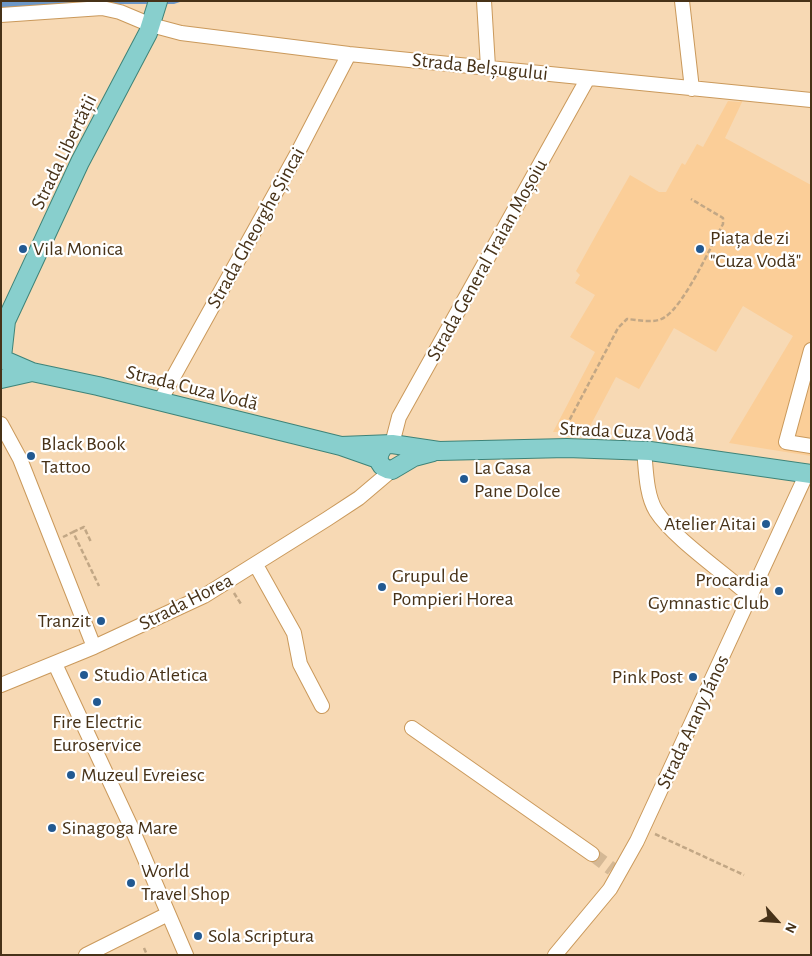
<!DOCTYPE html>
<meta charset="utf-8">
<style>
body{margin:0}
#map{position:relative;width:812px;height:956px;overflow:hidden;background:#f7d9b4;font-family:"Alegreya Sans",sans-serif}
canvas{display:block}
.frame{position:absolute;inset:0;border:2px solid #473218;pointer-events:none}
.north{position:absolute;left:752px;top:896px;width:50px;height:50px;-webkit-text-stroke:4px #fff;paint-order:stroke;rotate:116deg;font-size:14px;font-weight:700;line-height:20px;text-align:center;color:#473218}
.north::after{content:'';display:block;margin:auto;width:18px;height:22px;background:#473218;clip-path:polygon(50% 0,100% 100%,50% 72%,0 100%)}
</style>
<div id="map">
<canvas width="812" height="956"></canvas>
<div class="frame"></div>
<div class="north">N</div>
</div>
<script>
const g = document.querySelector('canvas').getContext('2d');
g.lineJoin = 'round';
function paint(path, color) { g.fillStyle = color; g.fill(path, 'evenodd'); }
function stroke(path, color, width, dash) { g.strokeStyle = color; g.lineWidth = width; g.lineCap = dash ? 'butt' : 'round'; g.setLineDash(dash || []); g.stroke(path); }
function label(font, color, halo, rows, align = 'center') {
  g.font = font + ' "Alegreya Sans",sans-serif'; g.lineWidth = 4.5; g.setLineDash([]); g.textBaseline = 'middle'; g.strokeStyle = halo; g.fillStyle = color; for (const [text, x, y, turn = 0] of rows) {
    g.save(); g.translate(x, y); g.rotate((+turn || 0) * Math.PI / 180); g.textAlign = isNaN(turn) ? turn : align; if (halo) g.strokeText(text, 0, 0); g.fillText(text, 0, 0); g.restore();
  }
}
paint(new Path2D(`
 M743,100L725,138L811,185V456L729,443L793,336L743,306L716,352L674,328L639,389L616,377L587,432H553L595,352L570,337L595,295L575,283L580,275L576,271L601,226L630,175L659,192H666L682,163L685,165L697,144L703,147L728,101L739,102Z`), '#fbce98');
paint(new Path2D(`
 M1,1H183L174,4H98L1,10Z`), '#6c97c7');
stroke(new Path2D(`
 M592,854L612,869`), '#d4b895', 14, [14, 7]);
const minor = new Path2D(`
 M484,1L488,67
 M682,1L692,89
 M1,15L102,8L120,12L151,25L181,33L349,54L811,100
 M811,350L786,442L811,446
 M160,401L297,154L349,54
 M1,424L20,459L94,647
 M392,444L399,417L588,78
 M644,450C646,469 646,495 656,511C673,538 726,574 751,597
 M256,565L294,633L300,664L322,706
 M55,664L132,829L186,955
 M1,685L94,647L204,596L327,519L359,498L392,470
 M412,728L592,854
 M86,955L168,914
 M555,955L610,889L637,841L807,473`);
const major = new Path2D(`
 M1,327L6,321L80,162L148,33L158,1
 M2,357L6,321
 M2,359L32,372L98,386L341,446L378,459
 M1,379L32,372
 M341,446L392,444L439,451L567,448L650,451L811,474
 M382,449C375,459 380,469 392,470L414,457L433,452`);
stroke(minor, '#ca995b', 16);
stroke(major, '#3e8378', 20);
stroke(new Path2D(`
 M569,433L566,427L569,421L618,328L627,319C638,320 656,324 665,317C685,304 711,246 723,224V218L691,199
 M73,532L84,527L91,542
 M63,537L73,532L99,586
 M234,593L241,604
 M655,834L744,875
 M144,948L147,955`), '#c2a785', 2.5, [5, 2.5]);
stroke(minor, '#fff', 14);
stroke(major, '#88cfcd', 18);
for (const [x, y, r, color] of [
 [23,249,5,"#225991"],
 [700,249,5,"#225991"],
 [31,456,5,"#225991"],
 [464,479,5,"#225991"],
 [766,524,5,"#225991"],
 [382,587,5,"#225991"],
 [779,591,5,"#225991"],
 [101,621,5,"#225991"],
 [84,675,5,"#225991"],
 [693,677,5,"#225991"],
 [97,702,5,"#225991"],
 [71,775,5,"#225991"],
 [52,828,5,"#225991"],
 [131,883,5,"#225991"],
 [198,936,5,"#225991"]
]) { const dot = new Path2D(); dot.arc(x, y, r, 0, 2 * Math.PI); g.fillStyle = color; g.fill(dot); stroke(dot, '#fff', 2); }
label('20px', '#473218', '#fff', [
 ["Strada Belșugului",480,67,6],
 ["Strada Libertății",64,152,-64],
 ["Strada Gheorghe Șincai",256,228,-61],
 ["Strada General Traian Moșoiu",487,260,-61],
 ["Strada Cuza Vodă",192,388,14],
 ["Strada Cuza Vodă",627,432,3],
 ["Strada Horea",186,602,-27],
 ["Strada Arany János",693,722,-65]
]);
label('20px', '#473218', '#fff', [
 ["Piața de zi",710,238],
 ["\"Cuza Vodă\"",710,261],
 ["Vila Monica",33,249],
 ["Black Book",41,444],
 ["Tattoo",41,467],
 ["La Casa",474,468],
 ["Pane Dolce",474,491],
 ["Atelier Aitai",756,524,"right"],
 ["Grupul de",392,576],
 ["Pompieri Horea",392,599],
 ["Procardia",769,580,"right"],
 ["Gymnastic Club",769,603,"right"],
 ["Tranzit",91,621,"right"],
 ["Studio Atletica",94,675],
 ["Pink Post",683,677,"right"],
 ["Fire Electric",97,722,"center"],
 ["Euroservice",97,745,"center"],
 ["Muzeul Evreiesc",81,775],
 ["Sinagoga Mare",62,828],
 ["World",141,871],
 ["Travel Shop",141,894],
 ["Sola Scriptura",208,936]
], 'left');
</script>
